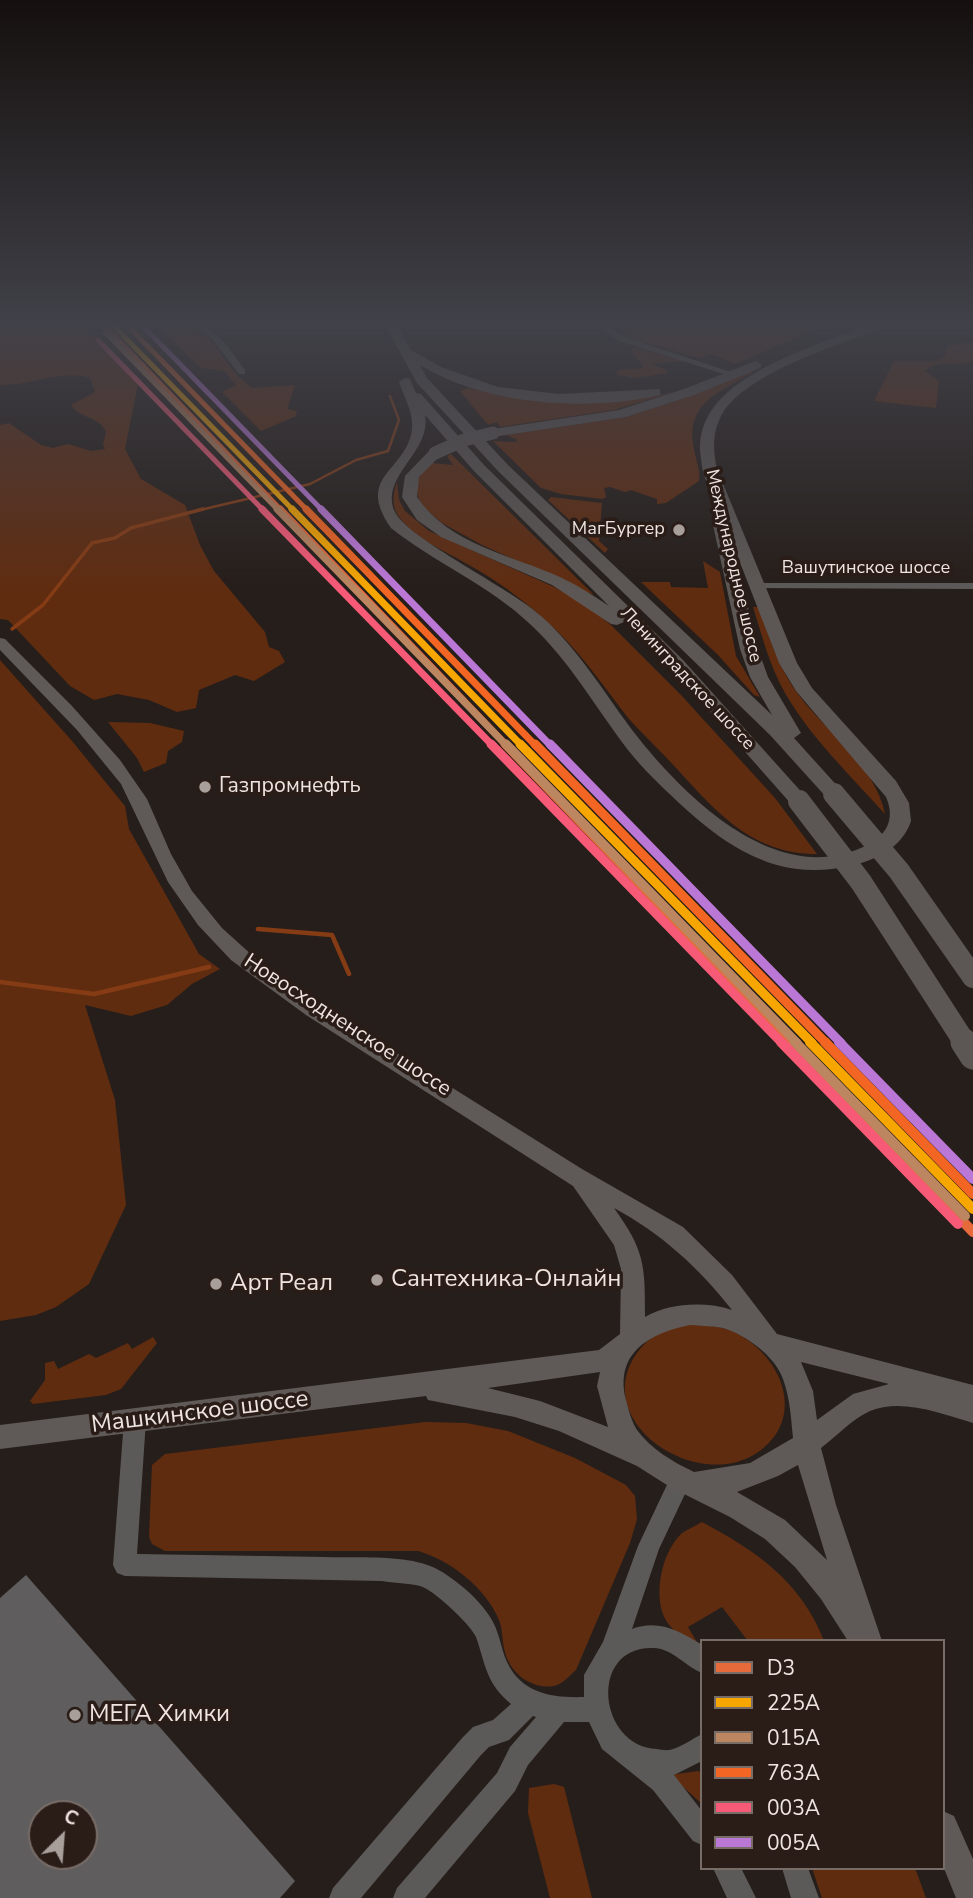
<!DOCTYPE html>
<meta charset="utf-8">
<style>
body{margin:0}
#map{position:relative;width:973px;height:1898px;overflow:hidden;background:#261e1a;font-family:"Nunito Sans",sans-serif}
canvas{display:block}
.legend{position:absolute;left:700px;top:1639px;width:245px;height:231px;box-sizing:border-box;background:#2a1c16;border:2px solid #786c67;margin:0;padding:9px 12px;list-style:none;font-size:21px;color:#eee4e0}
.legend li{display:flex;align-items:center;gap:14px;height:35px}
.legend b{width:35px;border:2px solid #786c67}
.north{position:absolute;left:28px;top:1800px;width:70px;height:70px;box-sizing:border-box;background:#2a1c16;border:2px solid #786c67;border-radius:50%;rotate:25deg;font-size:19px;font-weight:700;line-height:28px;text-align:center;color:#eee4e0}
.north::after{content:'';display:block;margin:auto;width:24px;height:32px;background:#a89f9b;clip-path:polygon(50% 0,100% 100%,50% 72%,0 100%)}
</style>
<div id="map">
<canvas width="973" height="1898"></canvas>
<ul class="legend">
<li><b style="height:9px;background:#e76b3a"></b>D3</li>
<li><b style="height:9px;background:#f7a600"></b>225А</li>
<li><b style="height:9px;background:#bb8660"></b>015А</li>
<li><b style="height:9px;background:#f26522"></b>763А</li>
<li><b style="height:9px;background:#f75a77"></b>003А</li>
<li><b style="height:9px;background:#ba77d6"></b>005А</li>
</ul>
<div class="north">С</div>
</div>
<script>
const g = document.querySelector('canvas').getContext('2d');
g.lineJoin = 'round';
function paint(path, color) { g.fillStyle = color; g.fill(path, 'evenodd'); }
function stroke(path, color, width, dash) { g.strokeStyle = color; g.lineWidth = width; g.lineCap = dash ? 'butt' : 'round'; g.setLineDash(dash || []); g.stroke(path); }
function label(font, color, halo, rows, align = 'center') {
  g.font = font + ' "Nunito Sans",sans-serif'; g.lineWidth = 7; g.setLineDash([]); g.textBaseline = 'middle'; g.strokeStyle = halo; g.fillStyle = color; for (const [text, x, y, turn = 0] of rows) {
    g.save(); g.translate(x, y); g.rotate((+turn || 0) * Math.PI / 180); g.textAlign = isNaN(turn) ? turn : align; if (halo) g.strokeText(text, 0, 0); g.fillText(text, 0, 0); g.restore();
  }
}
paint(new Path2D(`
 M0,325H84L110,355L122,361L139,379L125,449L141,479L185,505L200,545L214,571L265,632L269,647L279,651L285,662L254,681L235,675L199,690L196,708L177,712L149,700L117,694L94,700L70,686L8,620L0,619V425L9,423L41,445L53,448L68,444L91,451L105,449L103,444L106,432C99,416 81,419 71,405L95,392L90,378C61,369 31,386 0,385Z
 M156,325C227,325 206,352 252,388L295,385L287,409L297,411L296,416L261,431L222,392L236,385L224,371L201,368Z
 M615,325H820L825,326L735,364L712,354L699,358L632,339L623,334V329Z
 M973,342V361C958,368 937,358 925,371L939,381L936,408L874,401L894,361H937L945,356L947,346Z
 M633,347L685,361L651,364L667,370V373L636,378L618,375L616,372L619,370L644,368L631,351Z
 M752,369L756,370C727,390 687,399 693,443C694,456 701,469 699,481L666,503L657,504V499L631,490L625,492L610,487L604,488L606,497L602,499L561,494L541,488L493,441L515,442L518,440L506,435L626,417L678,400Z
 M468,388L502,395L653,396L674,392L614,410L500,427L497,422L488,425L460,391Z
 M451,454L594,595L482,545L442,523L423,507L418,497L416,486L420,475L431,463L453,465L447,456Z
 M397,482L399,500L405,511L429,531L554,587L586,605L611,625L681,695L775,798L817,854C753,854 717,813 677,769C662,752 644,736 629,719C606,690 585,658 558,632C531,606 502,583 469,565C445,551 417,540 399,517C391,506 393,494 397,482Z
 M551,497L602,503L599,541L608,549L605,553L548,500Z
 M703,561L720,572L736,656L760,697L754,695L718,655L641,582H670L671,587L708,588Z
 M753,607H759C768,635 777,663 793,687C821,729 875,763 885,814C850,775 811,738 785,693C770,667 762,636 753,607Z
 M0,660L72,741L125,806L129,829L199,954L220,969L192,984L167,1005L131,1016L85,1005L115,1100L126,1205L89,1284L56,1307L36,1315L0,1321Z
 M108,722L150,723L184,731L182,742L168,751L166,763L144,772L137,758Z
 M685,1325C701,1325 717,1325 732,1331C779,1352 808,1414 761,1450C704,1495 594,1428 633,1359C639,1349 648,1338 660,1333C667,1329 677,1327 685,1325Z
 M153,1337L157,1343L121,1389L106,1395L33,1404L30,1401L45,1380V1363L54,1361L58,1369L89,1354L96,1358L128,1343L132,1349Z
 M425,1422L466,1423L508,1431L575,1458L626,1485L635,1496L637,1519L630,1543L576,1670C569,1676 563,1684 554,1686C532,1690 510,1673 505,1652C502,1642 503,1630 499,1620C486,1588 450,1560 418,1551H165L152,1544L149,1537L152,1465L165,1454Z
 M702,1522C756,1551 801,1581 824,1641H748L722,1607L688,1627L701,1649C690,1643 678,1636 670,1626C650,1603 661,1552 682,1533C688,1529 696,1526 702,1522Z
 M698,1771L702,1773V1804L670,1775Z
 M554,1784L564,1787L592,1898H550L528,1813L529,1788Z
 M812,1868H915L926,1898H822Z`), '#602c10');
stroke(new Path2D(`
 M196,511L310,484L356,460L388,451L399,420L390,396`), '#853c15', 2.5);
stroke(new Path2D(`
 M12,629L43,605L92,543L115,538L131,528L203,509`), '#853c15', 3.5);
stroke(new Path2D(`
 M258,929L332,935L349,974
 M0,982L94,994L209,967`), '#853c15', 4.5);
paint(new Path2D(`
 M26,1575L295,1881L280,1898H0V1598ZM42,1814H84V1856H42Z`), '#5f5d5e');
paint(new Path2D(`
 M192,325C216,323 232,353 245,370V374H239L212,339Z
 M597,325H606L625,337L734,373L727,375L619,341Z
 M946,325H973V327H950Z
 M759,583H973V589L755,588V584Z
 M135,1410L143,1413L146,1420L137,1554C200,1555 262,1556 324,1557C357,1558 406,1554 435,1568C456,1579 482,1601 493,1622C500,1635 501,1649 507,1662C522,1694 553,1698 584,1697V1675L603,1642L638,1546L674,1470L682,1467L690,1470L693,1477L659,1549L632,1629C658,1619 680,1631 702,1645V1673C685,1666 674,1650 655,1648C588,1644 597,1746 657,1749C662,1750 668,1751 673,1749C683,1746 692,1739 702,1734V1761L674,1775L702,1811V1845L693,1841L653,1790L602,1749L589,1722H564L528,1765L515,1791L425,1898H393L397,1888L497,1773L510,1747L536,1717L533,1716L509,1740L489,1747L481,1755L361,1898H329L333,1888L463,1737L473,1727L493,1720L511,1704C486,1683 486,1666 476,1637C470,1624 434,1590 420,1586C408,1583 394,1583 382,1581L125,1576L117,1573L113,1565L124,1420L127,1413Z
 M713,1868H741L756,1898H727Z
 M782,1868H808L819,1898H791Z`), '#5c5a58');
paint(new Path2D(`
 M0,638L5,639L72,706L120,760L147,799L171,854L192,891L222,928L263,965L320,1005L582,1169L683,1227L732,1275L777,1334L973,1385V1423C942,1414 902,1398 870,1411C852,1419 837,1436 821,1448L836,1505L882,1641H848L821,1599L795,1567L765,1539L730,1517L670,1487L637,1466L559,1431L515,1417L428,1400L426,1396L0,1449V1425L599,1350L620,1334L621,1269L614,1245L573,1186L306,1015L231,960L198,925L168,882L121,784L77,730L0,650ZM614,1208C662,1234 698,1267 732,1310C705,1301 669,1303 645,1317C645,1265 645,1251 614,1208ZM690,1325C701,1326 713,1326 723,1328C746,1335 775,1356 783,1379C790,1398 791,1418 793,1438L750,1463L694,1472C673,1462 651,1449 637,1430C631,1420 629,1411 626,1400C614,1352 651,1333 690,1325ZM801,1362L889,1384L853,1394L817,1420L813,1391ZM600,1372L597,1386L608,1427L540,1401L488,1388ZM798,1465L827,1560L785,1520L737,1492L778,1476Z
 M943,1811L954,1816L973,1859V1898H956L943,1866Z`), '#5f5a57');
paint(new Path2D(`
 M385,325H397L411,350L441,367L498,387L559,394L660,389V395C586,412 485,405 420,365L427,378L508,465L772,715L750,677L740,649L713,525L716,522L724,521L711,488C704,481 702,468 701,458C691,394 770,363 818,344C840,335 861,325 885,325L883,328C839,345 744,373 721,416C712,433 713,451 717,469L797,663L812,688L896,781L909,803L911,821C902,848 876,860 850,866C779,882 729,849 679,803C661,786 643,769 628,750C596,708 569,660 530,624C489,585 435,563 391,528C355,475 405,473 412,430C414,413 404,397 399,382L405,378L410,379L416,393L421,394L484,465L683,660L806,797L809,801L806,805H792L671,668L624,622L617,625L611,624L552,585L441,537L417,520L402,497L405,476L430,450H440V456L419,477L417,497C449,545 513,555 562,578C579,586 594,596 609,606L474,471L425,415C432,452 379,476 395,512C407,538 512,589 541,616C583,653 609,702 644,745C693,804 779,886 863,847C886,837 896,820 886,797L796,691L779,663L734,547L758,649L768,677L801,733L794,738L841,790L844,794L841,798H827L770,735L498,471L417,383Z
 M756,361L762,365L760,368L694,395L626,417L493,437L486,433L493,429L619,410L684,389Z`), '#5c5754');
stroke(new Path2D(`
 M435,453L464,440L493,433`), '#5c5754', 13);
stroke(new Path2D(`
 M834,794L899,871L973,977
 M799,801L861,882L965,1043`), '#5c5754', 22);
stroke(new Path2D(`
 M964,1042L973,1056`), '#5c5754', 27);
stroke(new Path2D(`
 M104,325L282,511`), '#e76b3a', 5);
stroke(new Path2D(`
 M280,509L507,746`), '#e76b3a', 7);
stroke(new Path2D(`
 M505,744L792,1043`), '#e76b3a', 9);
stroke(new Path2D(`
 M791,1042L973,1232`), '#e76b3a', 10);
stroke(new Path2D(`
 M113,325L294,511`), '#f7a600', 5);
stroke(new Path2D(`
 M292,509L522,746`), '#f7a600', 7);
stroke(new Path2D(`
 M520,744L812,1043`), '#f7a600', 9);
stroke(new Path2D(`
 M810,1042L973,1209`), '#f7a600', 10);
stroke(new Path2D(`
 M105,332L279,511`), '#bb8660', 5);
stroke(new Path2D(`
 M277,509L507,746`), '#bb8660', 7);
stroke(new Path2D(`
 M506,744L797,1043`), '#bb8660', 9);
stroke(new Path2D(`
 M795,1042L965,1216`), '#bb8660', 10);
stroke(new Path2D(`
 M127,325L308,511`), '#f26522', 5);
stroke(new Path2D(`
 M306,509L536,746`), '#f26522', 7);
stroke(new Path2D(`
 M535,744L826,1043`), '#f26522', 9);
stroke(new Path2D(`
 M825,1042L973,1194`), '#f26522', 10);
stroke(new Path2D(`
 M98,340L264,511`), '#f75a77', 5);
stroke(new Path2D(`
 M262,509L493,746`), '#f75a77', 7);
stroke(new Path2D(`
 M491,744L782,1043`), '#f75a77', 9);
stroke(new Path2D(`
 M781,1042L958,1224`), '#f75a77', 10);
stroke(new Path2D(`
 M142,325L323,511`), '#ba77d6', 5);
stroke(new Path2D(`
 M321,509L551,746`), '#ba77d6', 7);
stroke(new Path2D(`
 M550,744L841,1043`), '#ba77d6', 9);
stroke(new Path2D(`
 M839,1042L973,1179`), '#ba77d6', 10);
const sky = g.createLinearGradient(0, 0, 0, 590);
sky.addColorStop(0, '#15100e');
sky.addColorStop(0.55, '#414149');
sky.addColorStop(1, '#41414900');
g.fillStyle = sky;
g.fillRect(0, 0, 973, 590);
for (const [x, y, r, color] of [
 [679,530,7,"#a89f9b"],
 [205,787,7,"#a89f9b"],
 [377,1280,7,"#a89f9b"],
 [216,1284,7,"#a89f9b"],
 [75,1715,7,"#a89f9b"]
]) { const dot = new Path2D(); dot.arc(x, y, r, 0, 2 * Math.PI); g.fillStyle = color; g.fill(dot); stroke(dot, '#2a1c16', 2.5); }
label('18px', '#eee4e0', '#2a1c16', [
 ["МагБургер",665,530]
], 'right');
label('18px', '#eee4e0', '#2a1c16', [
 ["Международное шоссе",733,566,77],
 ["Вашутинское шоссе",866,569],
 ["Ленинградское шоссе",687,679,47]
]);
label('21px', '#eee4e0', '#2a1c16', [
 ["Газпромнефть",219,787]
], 'left');
label('21px', '#eee4e0', '#2a1c16', [
 ["Новосходненское шоссе",347,1026,33]
]);
label('24px', '#eee4e0', '#2a1c16', [
 ["Сантехника-Онлайн",391,1280],
 ["Арт Реал",230,1284],
 ["МЕГА Химки",89,1715]
], 'left');
label('24px', '#eee4e0', '#2a1c16', [
 ["Машкинское шоссе",200,1413,-7]
]);
</script>
